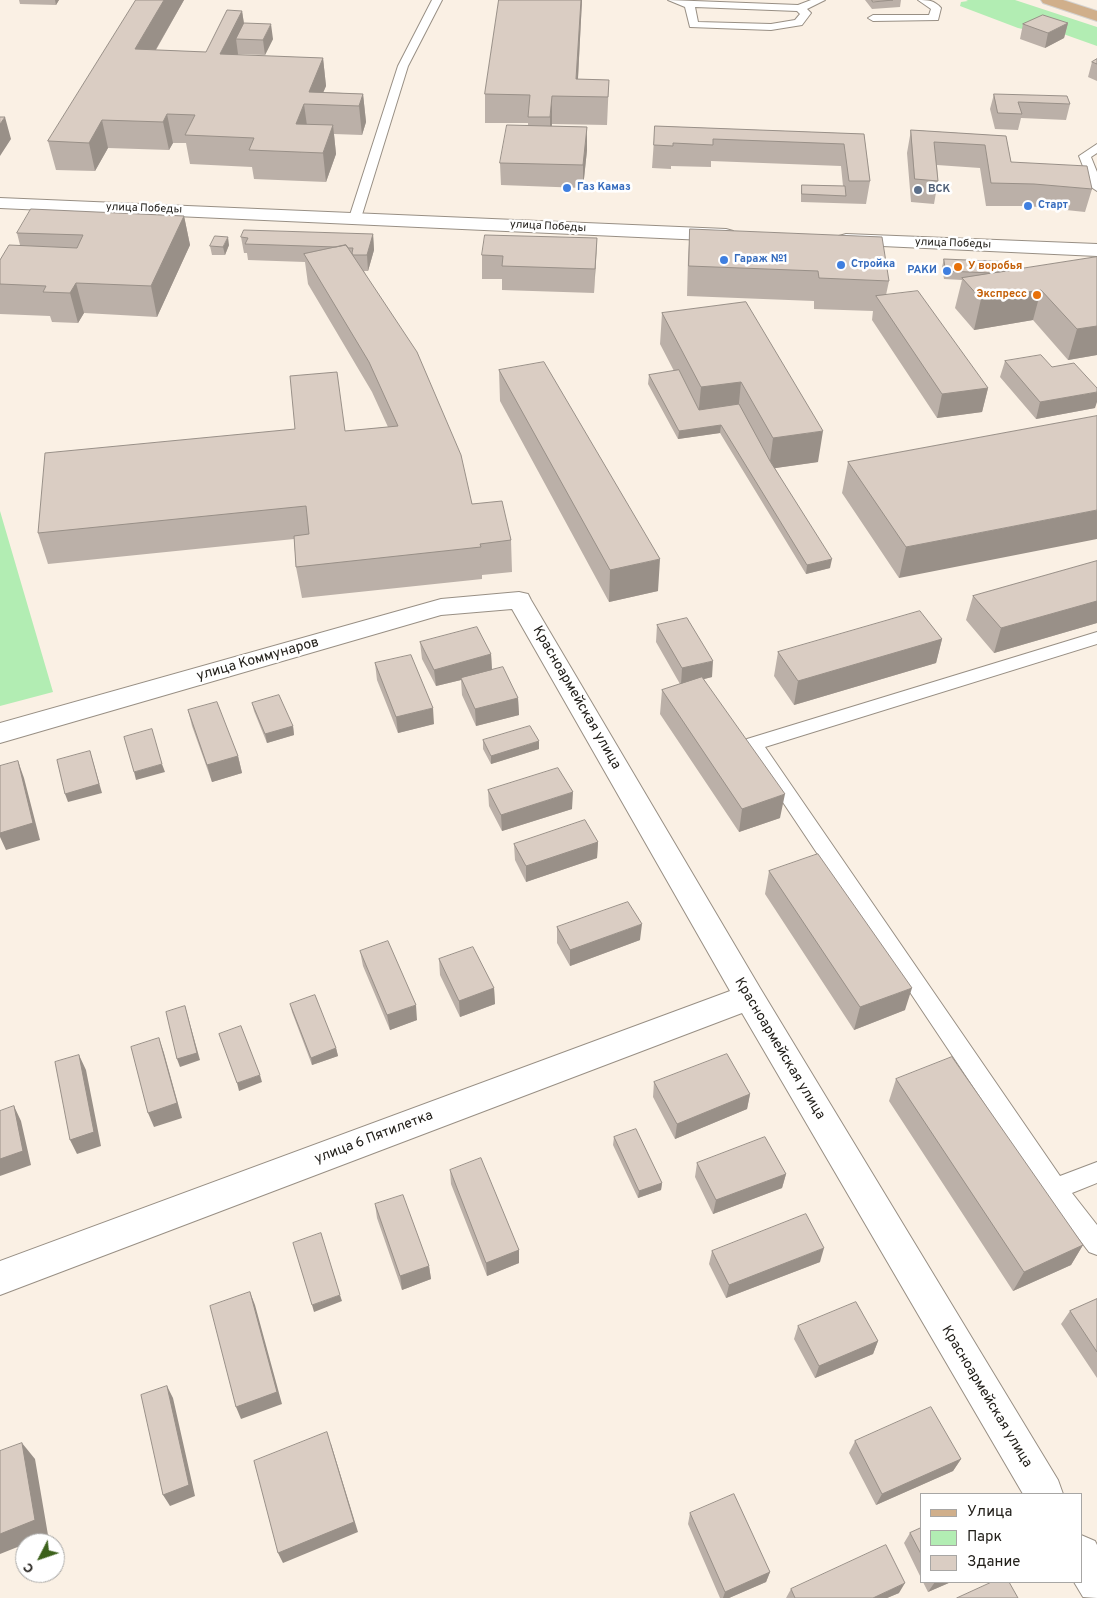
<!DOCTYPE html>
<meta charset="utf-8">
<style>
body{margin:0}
#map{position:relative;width:1097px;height:1598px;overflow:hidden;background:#faf0e4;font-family:Overpass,sans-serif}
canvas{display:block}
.legend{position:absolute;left:920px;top:1493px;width:162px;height:90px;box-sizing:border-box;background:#fff;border:1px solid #a7a6a4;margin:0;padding:6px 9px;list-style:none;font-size:15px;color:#23201b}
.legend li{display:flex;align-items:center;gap:10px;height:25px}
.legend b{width:25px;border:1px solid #a7a6a4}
.north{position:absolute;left:15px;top:1533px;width:50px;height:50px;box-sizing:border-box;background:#fff;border:1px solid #a7a6a4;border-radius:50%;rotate:229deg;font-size:14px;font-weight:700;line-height:20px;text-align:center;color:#23201b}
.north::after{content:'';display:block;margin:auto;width:18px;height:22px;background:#3c611b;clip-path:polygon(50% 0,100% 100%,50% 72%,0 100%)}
</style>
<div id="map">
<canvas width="1097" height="1598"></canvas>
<ul class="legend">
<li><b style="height:6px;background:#d0af8b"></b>Улица</li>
<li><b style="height:14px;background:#b2edb3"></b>Парк</li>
<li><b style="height:14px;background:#dacdc3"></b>Здание</li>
</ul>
<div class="north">С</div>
</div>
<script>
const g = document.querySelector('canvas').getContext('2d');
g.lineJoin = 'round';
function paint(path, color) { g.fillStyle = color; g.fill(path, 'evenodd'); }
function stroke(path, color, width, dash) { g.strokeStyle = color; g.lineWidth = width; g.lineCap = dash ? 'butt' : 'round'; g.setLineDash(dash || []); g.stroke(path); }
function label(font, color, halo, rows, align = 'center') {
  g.font = font + ' Overpass,sans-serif'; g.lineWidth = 5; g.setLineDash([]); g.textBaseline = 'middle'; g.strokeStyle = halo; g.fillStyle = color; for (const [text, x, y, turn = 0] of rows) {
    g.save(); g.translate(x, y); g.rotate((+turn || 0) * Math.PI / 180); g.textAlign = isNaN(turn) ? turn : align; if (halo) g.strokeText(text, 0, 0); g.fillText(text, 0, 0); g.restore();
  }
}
paint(new Path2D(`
 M966,0H1015L1097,27V46L1038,25L1032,31L1018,28L960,6L961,2L968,1Z
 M0,511L53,692L0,706Z`), '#b2edb3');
const service = new Path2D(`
 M432,0H442L408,66L361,218L359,221H351L349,218L398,66Z
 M668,0L798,5L811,0H825L807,9L811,13L802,25L771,30L690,27L685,7ZM695,7L797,11L800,14L795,20L771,24L698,22Z
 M918,0C928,0 934,0 941,8L938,20L873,21L868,18L873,15H929L931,9Z
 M1097,144V153L1091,157L1097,172V191L1091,187L1079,156Z
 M1097,632V644L765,747L1060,1176L1097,1162V1183L1072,1193L1097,1225V1255L1089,1252L1047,1197L744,744L747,739Z`);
const minor = new Path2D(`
 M519,592L528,594L531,600L760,988L1058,1480L1063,1494H1023L742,1013L0,1295V1261L730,991L512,609L441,615L0,743V723L441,599Z
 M1081,1535L1095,1541L1097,1545V1598L1083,1597L1074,1582H1081Z`);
const tertiary = new Path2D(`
 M0,198L726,229L733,231L735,235L733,239L726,241L0,208Z
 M846,234L1097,244V256L839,244L837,240L839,236Z`);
const primary = new Path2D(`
 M1041,0H1063L1097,11V21L1043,3Z`);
stroke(service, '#988f84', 2);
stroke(minor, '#988f84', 2);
stroke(tertiary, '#988f84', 2);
stroke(primary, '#d3d2d1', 2);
paint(service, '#fff');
paint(minor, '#fff');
paint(tertiary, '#fff');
paint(primary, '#d0af8b');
paint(new Path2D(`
 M19,0H59L56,5L20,4Z
 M136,0H184L156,50L206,52L242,11L244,23L273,39L265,55L238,54V55L323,58L326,86L323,92L363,94L366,122L362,135L334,134L336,154L326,182L254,179L252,167L190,164L186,143H173L169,150L108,148L95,171L56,170L48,141Z
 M499,0H582L578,79L609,80L607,125L552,124V126L587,127V150L583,188L501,185L500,163L528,126V123H485V94Z
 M865,0H901L900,7L872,9Z
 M1068,23L1064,38L1045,48L1020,39L1023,24Z
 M1097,59V81L1088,77L1092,62Z
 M994,94L1070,104L1066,120L1021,118L1018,130L995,129L990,109Z
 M655,126L864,134L870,181L866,204L801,202V192L802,185L843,186L841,166L711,161V167L671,166V169L652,168Z
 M911,130L1006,136L1011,162L1092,189L1085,212L1028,206H986L980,168L937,165L938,181L934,204L911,202L907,153Z
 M184,216L190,245L157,317L84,313L78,323L52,322L50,316L0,314V260L20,245L17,233Z
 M690,229L889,281L886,295L988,388L982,412L937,418L872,320L873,311L814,309V301L687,296L688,259Z
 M373,234L374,250L368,271H364L472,504L511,540L512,572L482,575V579L302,598L296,567L294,539L48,564L38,533L345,431L388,427L372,392L308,284L305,262L248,260L247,253H244L241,237Z
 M597,238L594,293L502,290V279H482V255Z
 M229,245L225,255H212L210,246Z
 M1097,257V355L1068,360L1033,320L974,330L955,308L962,280L944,279L942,267L944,259L1015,270Z
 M746,302L818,462L775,468L830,568L806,574L720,433L678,439L648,384L649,375L674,371L660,344L662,313Z
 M1005,361L1052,367L1095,408L1036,419L1000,377Z
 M499,370L658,591L609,602L500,401Z
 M1097,416L899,578L842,493L848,462Z
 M1097,561V623L994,653L966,620L973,596Z
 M657,625L712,677L704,679L780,818L739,832L660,714L662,690L680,684L656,642Z
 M942,639L936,663L794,705L774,676L778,652Z
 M420,642L491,654L492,670L518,698L519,715L476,726L462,695L461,680L436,686L422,659Z
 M375,663L434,724L398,733L377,680Z
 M252,703L293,726L294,735L267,743L254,711Z
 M188,710L238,756L242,773L212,782L192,726Z
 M483,740L539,749L491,764L483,749Z
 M488,790L572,809L502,831L489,806Z
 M598,842L597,858L526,882L515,860L514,844Z
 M769,871L905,1010L854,1030L765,894Z
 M557,927L640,940L570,966L557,943Z
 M360,951L417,1020L390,1030L363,966Z
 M439,959L494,988L495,1004L460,1017L440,975Z
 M290,1004L336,1048L338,1056L312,1065L292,1012Z
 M896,1079L1083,1245L1071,1265L1013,1291L889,1101Z
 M654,1082L750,1094L747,1109L675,1139L653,1097Z
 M614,1137L662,1183L661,1190L638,1198L613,1145Z
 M697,1163L786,1174L782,1188L713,1214L695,1177Z
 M450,1170L519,1250V1263L487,1276L451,1184Z
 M375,1204L429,1266L431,1279L402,1290L377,1218Z
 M712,1251L820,1262L726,1298L709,1264Z
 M1097,1299V1378L1061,1324L1070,1311Z
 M798,1326L878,1341L873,1354L815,1378L794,1339Z
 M855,1441L961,1459L953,1471L876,1505L849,1453Z
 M690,1513L770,1572L766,1582L729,1598H720L688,1524Z
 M921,1528V1578L904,1543L910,1533Z
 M923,1582H951L928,1592Z
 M791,1589L899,1593L887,1598H786Z`), '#bbb0a8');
paint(new Path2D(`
 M55,0H59L56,5Z
 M164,0H184L140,77L135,49Z
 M581,0H582L577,96L576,79Z
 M242,11L246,38L236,39L238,54L224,82L220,54Z
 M1068,23L1064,38L1045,48L1048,33Z
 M271,24L273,39L265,55L263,40Z
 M323,58L326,86L318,105L309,92Z
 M363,94L366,122L362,135L359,106Z
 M552,96V124L550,146V117Z
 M304,104L308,133L300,153L296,124Z
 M167,114L173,143L169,150L163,122Z
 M5,117L11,139L0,156V124Z
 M102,120L108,148L95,171L89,143Z
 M333,125L336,154L326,182L323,153Z
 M587,127V150L583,188V165Z
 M184,216L190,245L157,317L151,286Z
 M373,234L374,250L368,271L367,255Z
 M228,237L229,245L225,255L223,247Z
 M597,238L596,261L594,293L595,269Z
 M76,283L84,313L78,323L70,293Z
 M1041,290L1033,320L974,330L981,299Z
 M1097,326V355L1068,360L1077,329Z
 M741,382L738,413L698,418L701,387Z
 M988,388L982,412L937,418L942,394Z
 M1097,392V402L1095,408L1036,419L1040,402Z
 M721,425L720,433L678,439L679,431Z
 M823,431L818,462L769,469L773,438Z
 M1097,510V539L899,578L906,547Z
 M660,559L658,591L609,602L610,570Z
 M832,559L830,568L806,574L807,565Z
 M1097,601V623L994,653L1001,628Z
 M942,639L936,663L794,705L798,681Z
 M491,654L492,671L461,678V680L436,686L434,670Z
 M713,661L712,677L681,685L682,668Z
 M518,698L519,715L476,726L475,709Z
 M433,708L434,724L398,733L396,717Z
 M293,726L294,735L267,743L265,734Z
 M539,741V749L491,764V756Z
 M90,751L102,793L68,802L65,794Z
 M238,756L242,773L212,782L207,765Z
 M18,761L24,778L40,840L6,850L0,837V833Z
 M162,764L165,772L136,780L134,772Z
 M573,792L572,809L502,831L501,815Z
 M785,794L780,818L739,832L742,809Z
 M598,842L597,858L526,882V866Z
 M642,924L640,940L570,966V950Z
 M494,988L495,1004L460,1017L459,1001Z
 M912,988L905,1010L854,1030L860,1007Z
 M416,1005L417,1020L390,1030L387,1015Z
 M185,1006L200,1060L180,1067L177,1059Z
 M159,1038L164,1053L182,1118L154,1127L148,1113Z
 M336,1048L338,1056L312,1065L311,1058Z
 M79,1055L86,1070L101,1146L77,1154L70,1140Z
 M260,1075L262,1082L239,1091L237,1083Z
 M750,1094L747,1109L675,1139L677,1124Z
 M14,1106L21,1121L31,1165L0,1176V1159Z
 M786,1174L782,1188L713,1214L716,1200Z
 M662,1183L661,1190L638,1198L639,1191Z
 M1083,1245L1071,1265L1013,1291L1024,1272Z
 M824,1248L820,1262L726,1298L729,1285Z
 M519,1250V1263L487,1276L486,1263Z
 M429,1266L431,1279L402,1290L400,1276Z
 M250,1292L255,1305L282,1404L241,1419L236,1407Z
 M340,1295L342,1301L314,1312L312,1305Z
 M878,1341L873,1354L815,1378L819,1366Z
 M167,1386L173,1398L195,1496L170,1506L163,1495Z
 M22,1443L35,1459L48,1535L29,1543H25V1544L0,1554V1534Z
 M331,1444L358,1532L283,1563L278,1553Z
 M961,1459L953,1471L876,1505L882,1494Z
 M770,1572L766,1582L729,1598H723L725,1592Z
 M935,1582H951L928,1592Z
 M905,1583L899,1593L887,1598H873Z`), '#999088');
const building = new Path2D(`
 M136,0H164L135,49L206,52L227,10L242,11L220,54L323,58L309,92L363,94L359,106L304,104L296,124L333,125L323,153L249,150L254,138L185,135L195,115L167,114L163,122L102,120L89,143L48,141Z
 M499,0H581L576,79L609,80L608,97L552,96L550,117H528L530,95L485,94Z
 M872,0H893L873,2Z
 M1043,15L1068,23L1048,33L1023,24Z
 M244,23L271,24L263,40L236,39Z
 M1097,59V64L1092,62Z
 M994,94L1067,96L1070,104L1018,102L1022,114L998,113Z
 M0,117H5L0,124Z
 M507,125L587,127L583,165L500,163Z
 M655,126L864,134L870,181H849L844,144L713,139V145L673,143V146L654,145Z
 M911,130L1006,136L1011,162L1087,166L1092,189L1034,184L991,183L985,145L934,142L938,181L915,179Z
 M802,185L845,186L846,196L802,194Z
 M31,209L184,216L151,286L76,283L70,293L43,292L46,286L0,284V260L9,245L77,248L83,235L17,233Z
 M690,229L882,237L889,281L819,278L818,271L689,266Z
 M244,230L373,234L367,255H353L352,253L353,248H348L346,245L336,247L245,244L248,238L241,237Z
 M485,235L597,238L595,269L502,266L503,256L482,255Z
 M215,236L228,237L223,247L210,246Z
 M346,245L417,352L461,455L472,504L502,501L511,540L480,544L481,547L296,567L294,536L309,534L306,506L38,533L45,453L295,429L290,376L337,372L345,431L398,426L369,362L304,254Z
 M1097,257V326L1077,329L1041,290L981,299L962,278Z
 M944,259L1013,262L1015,270L992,273L946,271Z
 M918,291L988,388L942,394L876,296Z
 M746,302L823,431L773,438L741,382L701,387L662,313Z
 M1041,355L1052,367L1074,363L1097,388V392L1040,402L1005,361Z
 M544,362L660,559L610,570L499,370Z
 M679,370L699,410L739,404L770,461L832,559L807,565L721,425L679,431L649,375Z
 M1097,416V510L906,547L848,462Z
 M1097,561V601L1001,628L973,596Z
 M920,611L942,639L798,681L778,652Z
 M687,618L713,661L682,668L657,625Z
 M477,627L491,654L434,670L420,642Z
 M411,655L433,708L396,717L375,663Z
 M503,667L518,698L475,709L461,678Z
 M702,677L785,794L742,809L662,690Z
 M279,695L293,726L265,734L252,703Z
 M217,702L238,756L207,765L188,710Z
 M530,726L539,741L491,756L483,740Z
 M152,729L162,764L134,772L124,737Z
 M90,751L99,784L65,794L57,760Z
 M18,761L33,823L0,833V766Z
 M558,768L573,792L501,815L488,790Z
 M585,820L598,842L526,866L514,844Z
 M818,854L912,988L860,1007L769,871Z
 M628,902L642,924L570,950L557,927Z
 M388,941L416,1005L387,1015L360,951Z
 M473,947L494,988L459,1001L439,959Z
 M315,995L336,1048L311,1058L290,1004Z
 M185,1006L197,1053L177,1059L166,1012Z
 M241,1026L260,1075L237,1083L219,1034Z
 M159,1038L177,1103L148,1113L131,1047Z
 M727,1054L750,1094L677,1124L654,1082Z
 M79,1055L94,1132L70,1140L55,1062Z
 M952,1057L1083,1245L1024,1272L896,1079Z
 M14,1106L23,1151L0,1159V1111Z
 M636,1129L662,1183L639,1191L614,1137Z
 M765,1137L786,1174L716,1200L697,1163Z
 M481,1158L519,1250L486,1263L450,1170Z
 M403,1195L429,1266L400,1276L375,1204Z
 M806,1214L824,1248L729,1285L712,1251Z
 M321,1233L340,1295L312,1305L293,1243Z
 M250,1292L277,1392L236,1407L210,1306Z
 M1097,1299V1352L1070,1311Z
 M856,1302L878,1341L819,1366L798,1326Z
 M167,1386L189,1485L163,1495L141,1395Z
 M931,1407L961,1459L882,1494L855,1441Z
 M327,1432L354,1522L278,1553L254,1461Z
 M22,1443L35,1520L0,1534V1451Z
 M734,1494L770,1572L725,1592L690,1513Z
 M921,1528V1554L910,1533Z
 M886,1545L905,1583L873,1598H795L791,1589Z
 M992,1582H1009L1018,1598H957Z`);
paint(building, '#dacdc3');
stroke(building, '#999088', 1);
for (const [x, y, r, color] of [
 [567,188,5,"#3f7fe0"],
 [918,190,5,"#5c6f8a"],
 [1028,206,5,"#3f7fe0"],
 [724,260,5,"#3f7fe0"],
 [841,265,5,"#3f7fe0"],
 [958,267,5,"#e8710a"],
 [947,271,5,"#3f7fe0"],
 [1037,295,5,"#e8710a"]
]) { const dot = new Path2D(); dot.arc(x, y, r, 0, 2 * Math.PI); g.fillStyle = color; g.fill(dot); stroke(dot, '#fff', 2); }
label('bold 11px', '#366cbe', '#fff', [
 ["Газ Камаз",577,188],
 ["Старт",1038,206],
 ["Гараж №1",734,260],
 ["Стройка",851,265],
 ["РАКИ",937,271,"right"]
], 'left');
label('bold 11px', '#4e5e75', '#fff', [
 ["ВСК",928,190]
], 'left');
label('11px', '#23201b', '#fff', [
 ["улица Победы",144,209,2],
 ["улица Победы",548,227,3],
 ["улица Победы",953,244,2]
]);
label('bold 11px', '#c56008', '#fff', [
 ["У воробья",968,267],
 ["Экспресс",1027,295,"right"]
], 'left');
label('14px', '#23201b', '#fff', [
 ["улица Коммунаров",258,660,-16],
 ["Красноармейская улица",576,698,60],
 ["Красноармейская улица",779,1049,59],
 ["улица 6 Пятилетка",374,1138,-21],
 ["Красноармейская улица",986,1397,59]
]);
</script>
